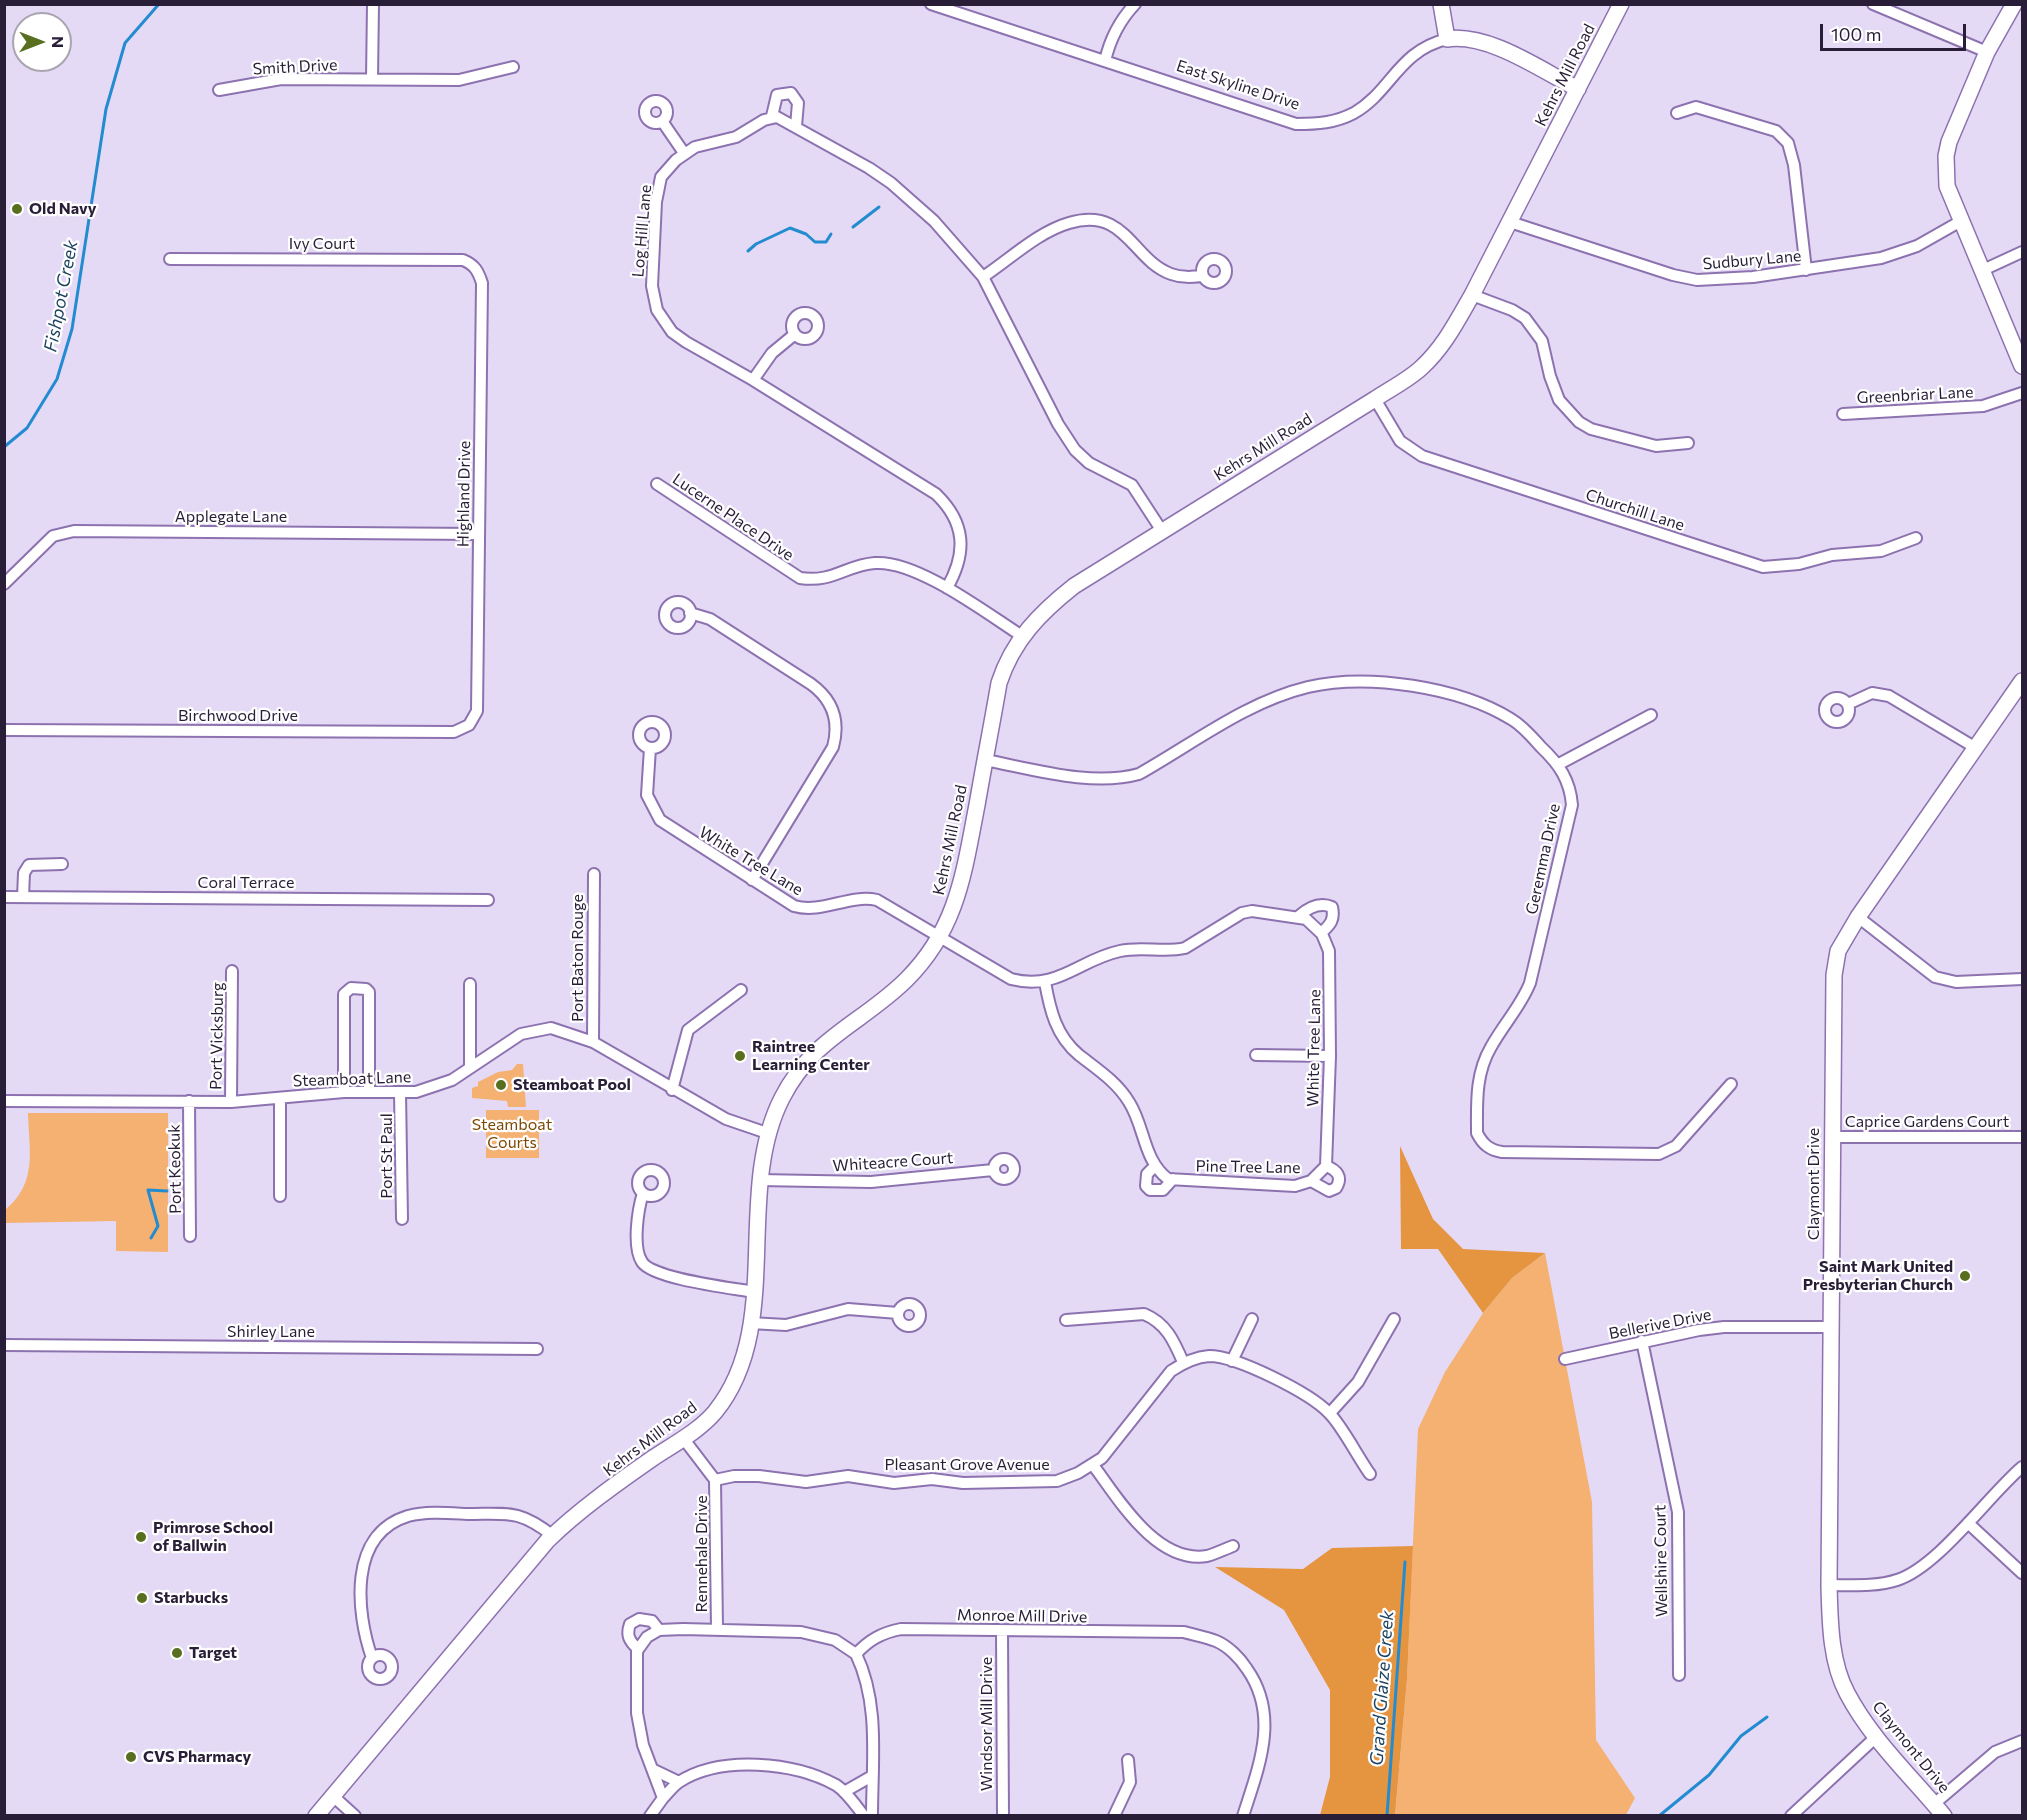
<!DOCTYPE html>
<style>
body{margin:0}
#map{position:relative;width:2027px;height:1820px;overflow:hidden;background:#e5daf5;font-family:Commissioner,sans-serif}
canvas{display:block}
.frame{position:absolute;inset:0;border:6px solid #291e37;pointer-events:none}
.north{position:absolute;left:12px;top:12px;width:60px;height:60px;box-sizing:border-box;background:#fff;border:2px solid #a9a5af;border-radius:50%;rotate:90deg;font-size:16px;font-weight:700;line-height:24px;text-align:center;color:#291e37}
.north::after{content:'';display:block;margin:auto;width:21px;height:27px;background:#586f1f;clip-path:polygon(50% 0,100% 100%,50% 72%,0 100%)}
.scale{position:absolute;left:1820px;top:24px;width:146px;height:27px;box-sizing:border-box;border:3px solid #291e37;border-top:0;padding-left:8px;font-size:18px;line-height:21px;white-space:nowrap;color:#291e37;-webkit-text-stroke:4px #fff;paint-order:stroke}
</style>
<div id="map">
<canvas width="2027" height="1820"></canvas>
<div class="frame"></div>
<div class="north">N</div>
<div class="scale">100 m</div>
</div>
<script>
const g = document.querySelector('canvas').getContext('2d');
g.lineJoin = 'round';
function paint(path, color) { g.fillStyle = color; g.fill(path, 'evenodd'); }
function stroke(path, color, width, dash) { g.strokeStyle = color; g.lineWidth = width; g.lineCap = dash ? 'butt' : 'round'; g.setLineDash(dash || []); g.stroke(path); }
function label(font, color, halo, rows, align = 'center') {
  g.font = font + ' Commissioner,sans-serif'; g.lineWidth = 4.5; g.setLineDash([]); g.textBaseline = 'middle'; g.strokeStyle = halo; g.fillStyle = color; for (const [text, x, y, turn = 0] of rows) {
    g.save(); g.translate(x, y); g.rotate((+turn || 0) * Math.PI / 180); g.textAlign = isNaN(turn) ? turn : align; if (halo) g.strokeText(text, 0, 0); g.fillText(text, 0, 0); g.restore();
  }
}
paint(new Path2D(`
 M517,1064H523L526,1107H508L507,1101L472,1098V1088L478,1086V1082L498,1072L512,1070Z
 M486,1110H539V1158H486Z
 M28,1113H168V1252L116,1251V1221L5,1223V1210C38,1182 29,1152 28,1113Z
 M1545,1253L1592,1502L1596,1740L1635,1798L1626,1815L1395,1816L1407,1679L1418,1429L1445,1372L1483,1313L1512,1278Z`), '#f4b172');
paint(new Path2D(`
 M1400,1146L1433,1219L1463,1249L1545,1253L1512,1278L1483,1313L1438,1249H1401Z
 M1413,1546L1407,1679L1395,1815H1320L1330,1777V1690L1284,1610L1215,1567L1303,1569L1332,1548Z`), '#e5943f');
stroke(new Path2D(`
 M853,227L879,207
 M748,251L756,244L790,228L806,234L815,242H826L831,234
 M4,447L27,428L57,379L72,329L106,109L125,43L159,4
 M151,1238L158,1226L148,1190L167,1191
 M1387,1816L1405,1562
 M1659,1816L1709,1775L1741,1736L1767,1717`), '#238bd0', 3);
const street = new Path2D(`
 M931,4L1296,124C1317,124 1335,123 1354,113C1391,92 1398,51 1447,39
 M1873,4L1987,52
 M1105,61C1110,39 1119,21 1135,4
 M372,79L373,4
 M219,90L281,79L459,80L513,67
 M645 112a11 11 0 1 1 22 0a11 11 0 1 1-22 0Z
 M1677,113L1696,107L1776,131L1788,143L1794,165L1806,270
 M772,116L777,95L791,93L798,103L796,126
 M662,121L684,153
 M1510,222L1673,275L1697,280L1753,277L1881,258L1917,246L1961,221
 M1202 271a12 12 0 1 1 24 0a12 12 0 1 1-24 0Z
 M1983,270L2022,252
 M983,277C1010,259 1038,232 1069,223C1126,206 1132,260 1171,274C1182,278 1192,277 1203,276
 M1472,295L1512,310L1525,318L1542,341L1550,376L1559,400L1579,422L1591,429L1656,446L1688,443
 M792 326a13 13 0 1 1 26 0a13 13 0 1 1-26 0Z
 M753,380L772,353L795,334
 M1375,399L1400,441L1422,456L1763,567L1799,564L1832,555L1881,551L1916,538
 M1843,414L1983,406L2022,393
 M657,484L800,578C833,583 846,565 875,563C917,560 986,613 1022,636
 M4,584L53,536L74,531L478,534
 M947,588C967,553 966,523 936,494L753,380L686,342L672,332L657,310L652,286L656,202L661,177L676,160L695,147L736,137L764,120L777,117L869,168L891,183L934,221L983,277L1058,424L1075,450L1089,463L1132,485L1162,531
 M665 615a13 13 0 1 1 26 0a13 13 0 1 1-26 0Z
 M690,613L710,619L811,684C833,700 840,721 833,747L752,880
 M1825 710a12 12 0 1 1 24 0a12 12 0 1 1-24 0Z
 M1848,704L1872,693L1889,696L1976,748
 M639 735a13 13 0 1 1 26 0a13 13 0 1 1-26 0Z
 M4,730L454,732L469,725L477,711L482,283C478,271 475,265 463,260L170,259
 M650,748L647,795L660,820L794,906C822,914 849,894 877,900L1011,979C1058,991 1078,960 1120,951C1142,946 1164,953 1185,948L1242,913L1252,911L1306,919L1322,934L1329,951L1330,1056L1326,1166L1311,1181L1295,1186L1168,1179C1143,1160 1145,1127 1129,1102C1117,1082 1097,1069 1079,1055C1056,1036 1050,1010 1045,982
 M985,760C1033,769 1092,787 1139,774C1194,743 1246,702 1308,687C1368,673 1459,687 1511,719C1523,726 1532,737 1541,747C1559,764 1570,780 1572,805L1530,983C1521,1006 1503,1025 1491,1047C1475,1074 1477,1104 1477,1133C1483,1145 1490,1150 1502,1152L1659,1154L1676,1146L1731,1084
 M1559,764L1651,715
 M4,897L488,900
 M23,897L24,873L29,865L62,864
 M1299,916C1309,907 1320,902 1332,907C1335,920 1330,925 1321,933
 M1858,917L1935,977L1956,982L2022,979
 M470,984V1068
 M593,1042L594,874
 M1256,1055L1330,1056
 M672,1090L688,1030L741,990
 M344,1092V994L351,988L366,989L369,992V1092
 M400,1092L402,1219
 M4,1101L231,1102L344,1092H416L452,1080L521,1034L551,1028L593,1042L726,1119L767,1133
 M189,1101L190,1236
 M231,1102L232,971
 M1831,1137H2022
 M994 1169a10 10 0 1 1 20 0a10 10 0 1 1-20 0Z
 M1154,1167L1147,1174L1146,1186L1150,1190H1163L1173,1179
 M638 1183a13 13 0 1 1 26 0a13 13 0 1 1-26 0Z
 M759,1180L871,1182L993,1170
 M1311,1181L1329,1191L1336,1188C1343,1177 1337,1170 1326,1166
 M643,1193C638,1209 632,1247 642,1262C653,1279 732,1288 754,1292
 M280,1196V1098
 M898 1315a11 11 0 1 1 22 0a11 11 0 1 1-22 0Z
 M1066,1320L1144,1314C1166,1323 1174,1341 1183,1362
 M750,1323L786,1325L848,1309L898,1313
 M1642,1341L1678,1512L1679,1675
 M4,1345L537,1349
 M1565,1359L1699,1330L1724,1327H1833
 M1232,1361L1252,1319
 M1330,1413L1358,1382L1394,1319
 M683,1438L715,1480L717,1628
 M1093,1465C1118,1498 1156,1564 1207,1556C1215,1554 1225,1549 1233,1546
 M715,1480L734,1476H759L806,1482L848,1476L894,1483L932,1479L963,1483L1057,1481L1078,1473L1102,1458L1171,1371C1183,1363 1195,1357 1209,1356C1237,1356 1310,1393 1329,1413C1341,1424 1359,1459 1370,1474
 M1968,1523L2022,1573
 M1829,1585C1851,1585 1876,1587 1897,1580C1938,1567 1988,1496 2022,1467
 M1002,1631L1003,1816
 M638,1649C629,1641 626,1635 630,1624L639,1619L652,1621L659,1630
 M856,1654C880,1704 872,1761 872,1816
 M368 1667a12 12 0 1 1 24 0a12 12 0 1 1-24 0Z
 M372,1658C356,1612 348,1534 408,1516C427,1511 448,1513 467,1514C508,1514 519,1509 553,1536
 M654,1770L679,1782
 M844,1792L872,1776
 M333,1796L355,1816
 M663,1798C668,1793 673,1786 679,1782C721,1755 794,1762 836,1785C847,1792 856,1806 864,1816
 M1934,1804L1995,1752L2022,1741
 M650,1816L663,1798L643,1745L637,1713V1651L647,1637L659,1630L683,1629L801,1632L835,1640L856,1654C869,1640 881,1633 901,1629L1184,1632C1194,1635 1206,1637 1216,1641C1228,1646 1240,1658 1247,1669C1280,1716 1259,1766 1243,1816
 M1114,1816L1130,1782L1128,1760
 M1791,1816L1876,1737`);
const secondary = new Path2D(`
 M1441,4L1447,39C1489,33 1541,70 1578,89
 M2014,4L1987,52L1949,142L1946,156L1947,186L2022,366
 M316,1816L548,1540C579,1510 617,1483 653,1458C674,1444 699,1431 715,1412C785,1326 733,1194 782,1098C813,1037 863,1023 907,979C958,928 964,871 977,805C984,764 992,724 999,683C1013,640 1040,613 1074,586L1375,399C1390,389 1408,380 1421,368C1444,347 1457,321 1472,295L1621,4
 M1944,1816C1911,1776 1871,1739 1847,1693C1830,1661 1830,1620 1829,1585L1834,975L1838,951L1858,917L2022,681`);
stroke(street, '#8d72b0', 14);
stroke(secondary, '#8d72b0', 18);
stroke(street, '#fff', 10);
stroke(secondary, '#fff', 15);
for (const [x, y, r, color] of [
 [17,209,6,"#586f1f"],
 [740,1056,6,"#586f1f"],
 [501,1085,6,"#586f1f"],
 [1965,1276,6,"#586f1f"],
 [141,1537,6,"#586f1f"],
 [142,1598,6,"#586f1f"],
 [177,1653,6,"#586f1f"],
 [131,1757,6,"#586f1f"]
]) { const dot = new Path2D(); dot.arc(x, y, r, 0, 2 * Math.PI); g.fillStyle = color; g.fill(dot); stroke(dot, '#fff', 2); }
label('16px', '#291e37', '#fff', [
 ["Smith Drive",295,67,-3],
 ["Kehrs Mill Road",1565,75,-63],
 ["East Skyline Drive",1238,85,18],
 ["Log Hill Lane",642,231,-85],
 ["Ivy Court",322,244],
 ["Sudbury Lane",1752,260,-5],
 ["Greenbriar Lane",1915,395,-3],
 ["Kehrs Mill Road",1263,447,-32],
 ["Highland Drive",464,494,-89],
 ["Churchill Lane",1635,510,18],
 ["Applegate Lane",231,517],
 ["Lucerne Place Drive",733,517,34],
 ["Birchwood Drive",238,716],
 ["Kehrs Mill Road",950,840,-78],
 ["Geremma Drive",1543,859,-78],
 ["White Tree Lane",751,861,31],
 ["Coral Terrace",246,883],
 ["Port Baton Rouge",578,958,-90],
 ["Port Vicksburg",217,1036,-89],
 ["White Tree Lane",1314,1048,-89],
 ["Steamboat Lane",352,1079,-2],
 ["Caprice Gardens Court",1927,1122],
 ["Port St Paul",387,1156,-90],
 ["Whiteacre Court",893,1162,-4],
 ["Pine Tree Lane",1248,1167,1],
 ["Port Keokuk",175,1169,-91],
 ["Claymont Drive",1814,1184,-90],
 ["Bellerive Drive",1660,1324,-11],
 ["Shirley Lane",271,1332],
 ["Kehrs Mill Road",650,1439,-37],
 ["Pleasant Grove Avenue",967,1465],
 ["Rennehale Drive",702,1554,-90],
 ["Wellshire Court",1661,1561,-91],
 ["Monroe Mill Drive",1022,1616,1],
 ["Windsor Mill Drive",987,1724,-90],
 ["Claymont Drive",1911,1747,51]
]);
label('bold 16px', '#291e37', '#fff', [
 ["Old Navy",29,209],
 ["Raintree",752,1047],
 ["Learning Center",752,1065],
 ["Steamboat Pool",513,1085],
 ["Saint Mark United",1953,1267,"right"],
 ["Presbyterian Church",1953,1285,"right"],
 ["Primrose School",153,1528],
 ["of Ballwin",153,1546],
 ["Starbucks",154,1598],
 ["Target",189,1653],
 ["CVS Pharmacy",143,1757]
], 'left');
label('16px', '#7d4805', '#fff', [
 ["Steamboat",512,1125],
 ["Courts",512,1143]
]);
label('italic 18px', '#1b4260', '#fff', [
 ["Fishpot Creek",61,296,-79],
 ["Grand Glaize Creek",1382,1688,-86]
]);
</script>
